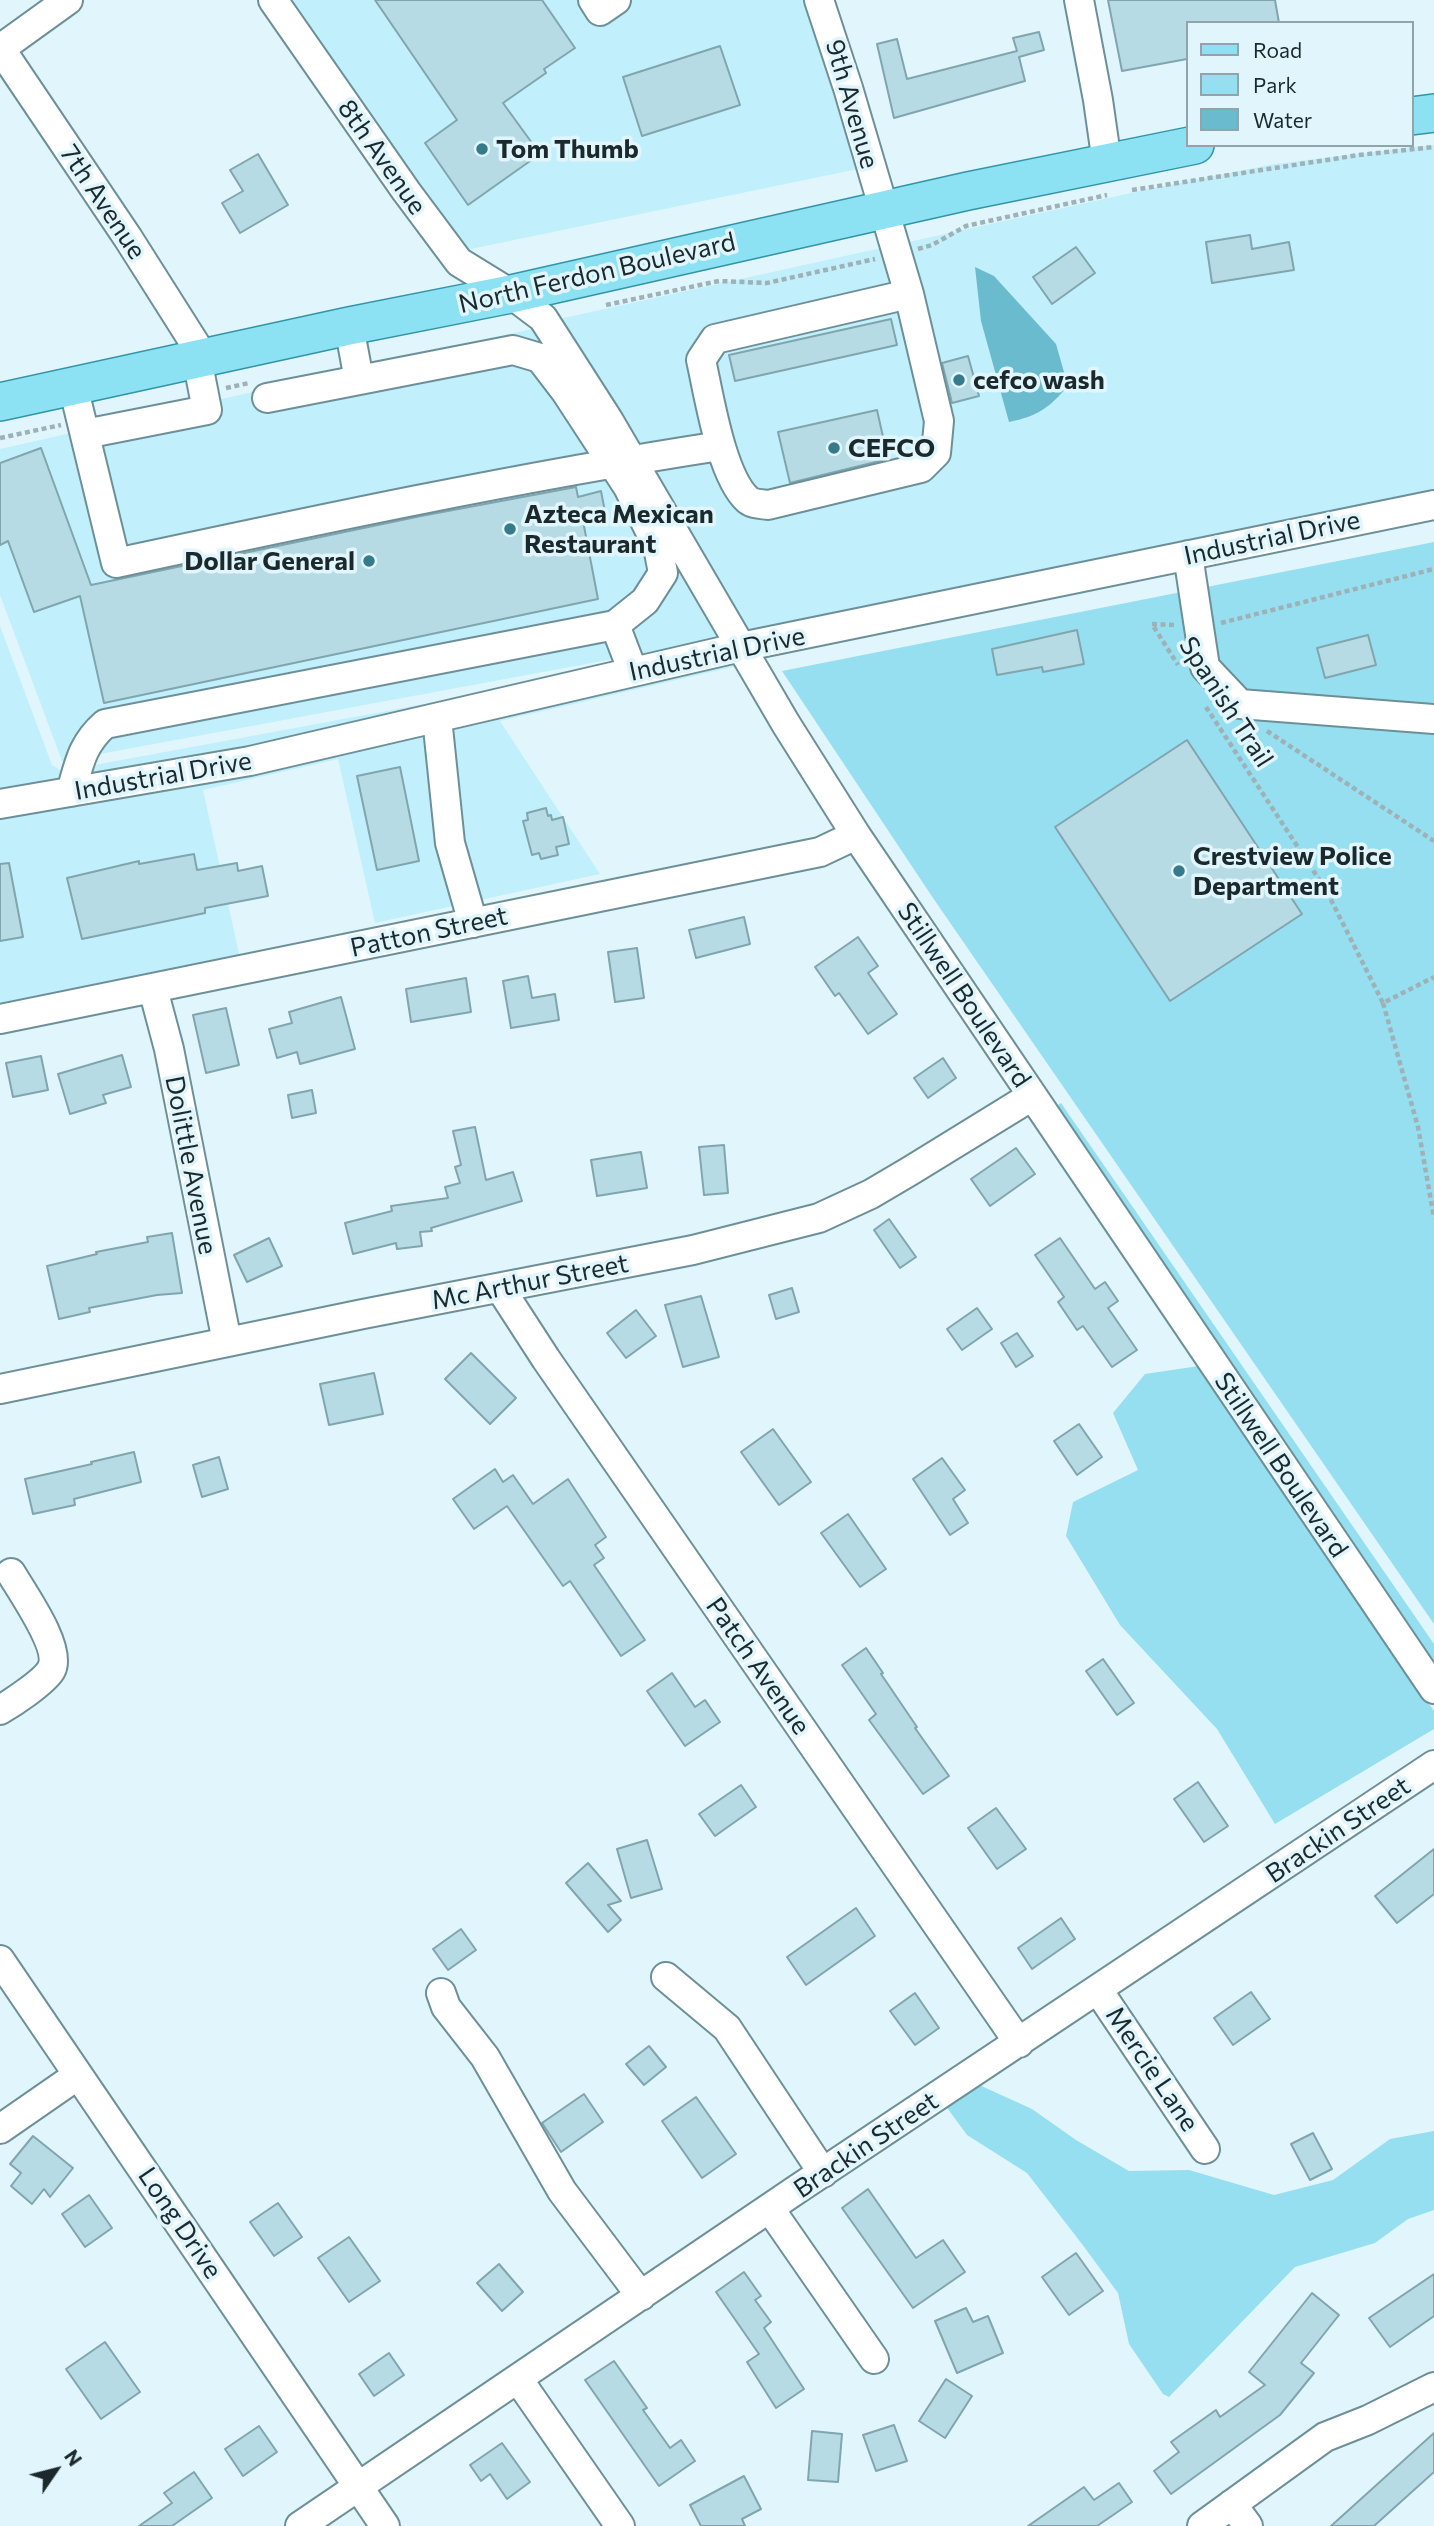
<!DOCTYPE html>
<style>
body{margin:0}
#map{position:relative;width:1434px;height:2526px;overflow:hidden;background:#e0f6fc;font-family:Commissioner,sans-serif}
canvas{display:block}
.legend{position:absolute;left:1186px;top:21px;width:228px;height:126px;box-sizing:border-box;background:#e0f6fc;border:2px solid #91a4a9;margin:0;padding:9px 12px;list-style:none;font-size:21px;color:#1b292d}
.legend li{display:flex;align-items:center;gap:14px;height:35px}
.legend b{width:35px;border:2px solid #91a4a9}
.north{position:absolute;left:21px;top:2435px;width:70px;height:70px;-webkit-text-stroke:5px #e0f6fc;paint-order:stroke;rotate:55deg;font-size:19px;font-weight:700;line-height:28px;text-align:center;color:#1b292d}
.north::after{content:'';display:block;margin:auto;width:24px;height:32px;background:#1b292d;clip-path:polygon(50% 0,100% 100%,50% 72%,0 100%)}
</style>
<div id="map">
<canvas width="1434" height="2526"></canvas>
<ul class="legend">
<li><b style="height:9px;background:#8ce2f3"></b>Road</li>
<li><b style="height:19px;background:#95dff0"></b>Park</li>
<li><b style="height:19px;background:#6abbcd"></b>Water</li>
</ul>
<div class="north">N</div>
</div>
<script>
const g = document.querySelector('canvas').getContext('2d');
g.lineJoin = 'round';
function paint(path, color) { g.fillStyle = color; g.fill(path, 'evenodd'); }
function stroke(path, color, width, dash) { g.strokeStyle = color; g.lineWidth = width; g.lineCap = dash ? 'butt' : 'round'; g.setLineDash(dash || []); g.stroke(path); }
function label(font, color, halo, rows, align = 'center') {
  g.font = font + ' Commissioner,sans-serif'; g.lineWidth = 7; g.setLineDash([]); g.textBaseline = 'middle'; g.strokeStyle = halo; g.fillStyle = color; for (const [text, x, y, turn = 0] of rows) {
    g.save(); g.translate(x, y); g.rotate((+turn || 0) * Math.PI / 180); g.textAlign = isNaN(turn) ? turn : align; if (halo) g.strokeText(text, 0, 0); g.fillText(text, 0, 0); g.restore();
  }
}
paint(new Path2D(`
 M288,0H805L811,11L858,169L466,250L416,184Z
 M1434,145V493L749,634L619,414L559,319L1149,189L1274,164Z
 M536,328L727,638L62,761L0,595V449Z
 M0,626L52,765L62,771L538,683L249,750L0,793Z
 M734,660L737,666L500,721L600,874L375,923L338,759L203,790L240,958L0,1008V816Z`), '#c1f0fc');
paint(new Path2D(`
 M1434,542V1624L933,898L782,671Z
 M1061,1103L1434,1644V1666L1055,1107Z
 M1199,1366L1434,1711V1729L1275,1824L1217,1729L1120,1625L1066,1536L1073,1502L1138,1470L1113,1413L1145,1374Z
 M977,2084L1032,2109L1076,2140L1129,2171L1189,2170L1274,2195L1333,2180L1390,2139L1434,2131V2210L1408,2219L1375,2243L1295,2267L1169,2397L1163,2394L1129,2344L1118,2293L1082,2244L1027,2173L967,2135L945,2105Z`), '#95dff0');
paint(new Path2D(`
 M975,267L994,276L1056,344L1068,386C1049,408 1038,416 1009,422L981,321Z`), '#6abbcd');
const building = new Path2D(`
 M375,0H542L575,48L544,69L546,73L503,103L540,154L468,205L425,143L457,120Z
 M1108,0H1275L1279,23H1187V59L1122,71Z
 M1039,32L1044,50L1019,57L1025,81L894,118L877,44L897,39L907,79L1017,51L1013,38Z
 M720,46L740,105L642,136L623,77Z
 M258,154L288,205L240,233L222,203L243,191L230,170Z
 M1250,235L1252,249L1289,242L1294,270L1212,283L1206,242Z
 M1076,247L1095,273L1052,304L1033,277Z
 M891,319L897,345L735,381L729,355Z
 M968,356L979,396L952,403L942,363Z
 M877,410L888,459L790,483L778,432Z
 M41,448L91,585L421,516L576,487L578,497L601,491L606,517L583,521L598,599L104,703L80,596L34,612L8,541L0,545V463Z
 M1077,630L1084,664L1043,672L1042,667L997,675L992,649Z
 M1368,635L1376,665L1325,678L1317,648Z
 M1187,740L1302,914L1170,1001L1055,827Z
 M400,767L419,861L377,870L357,776Z
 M546,808L548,816L551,815L552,820L563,817L569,844L556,847L558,855L541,859L539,853L532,855L523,821L528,820L527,813Z
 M194,854L197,870L237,863L238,871L262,866L268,896L205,908V913L82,939L67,878L139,861V864Z
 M9,863L23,937L0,941V864Z
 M744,917L750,944L696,958L689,930Z
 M858,937L878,966L868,973L897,1014L868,1034L839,993L835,996L815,967Z
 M637,948L644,998L615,1002L608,952Z
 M528,976L532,998L555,994L559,1020L511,1028L503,981Z
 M466,978L471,1012L411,1022L406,989Z
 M341,997L355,1049L300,1064L297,1052L277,1058L269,1029L292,1023L289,1012Z
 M226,1008L239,1065L206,1073L193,1015Z
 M122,1055L131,1087L103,1095L106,1103L70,1114L58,1074Z
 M41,1056L48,1090L13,1097L6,1063Z
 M943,1058L956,1078L928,1098L914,1078Z
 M312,1090L316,1113L292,1118L288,1095Z
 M475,1127L486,1180L513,1172L522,1201L431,1228L432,1231L420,1232L422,1246L397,1249L396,1243L353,1254L345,1223L392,1211L391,1206L448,1198L445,1187L460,1183L455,1167L461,1165L453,1131Z
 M724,1145L728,1193L704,1195L699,1147Z
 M1016,1148L1035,1174L990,1206L971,1179Z
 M641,1152L647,1188L597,1196L591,1160Z
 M889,1219L916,1257L900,1268L874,1230Z
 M172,1233L182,1293L157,1295L89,1308L90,1312L59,1319L47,1266L97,1254L96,1252L148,1242L147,1237Z
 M269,1238L282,1266L247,1282L234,1255Z
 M1060,1238L1095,1289L1105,1282L1118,1301L1108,1308L1137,1350L1112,1367L1083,1326L1077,1330L1058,1302L1064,1297L1035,1255Z
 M792,1288L799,1312L776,1319L769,1295Z
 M701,1296L719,1357L683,1367L665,1305Z
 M977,1308L992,1329L962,1350L947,1329Z
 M636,1310L656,1336L626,1358L607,1333Z
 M1017,1333L1033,1356L1016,1367L1001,1343Z
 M471,1353L516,1398L490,1424L445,1379Z
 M374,1373L383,1414L329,1425L320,1384Z
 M1079,1424L1102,1457L1077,1475L1054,1441Z
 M773,1429L811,1482L779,1505L741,1452Z
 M134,1452L141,1482L74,1499L75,1505L33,1514L25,1479L92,1464L91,1462Z
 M219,1457L228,1489L202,1497L193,1465Z
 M942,1458L965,1490L953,1499L968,1523L950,1535L913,1479Z
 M495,1469L503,1482L513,1475L533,1504L568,1479L606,1537L595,1545L604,1558L594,1565L645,1640L621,1656L570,1581L563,1586L507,1506L474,1529L453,1499Z
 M848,1514L886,1569L860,1587L821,1533Z
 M866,1648L883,1673L881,1674L917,1727L915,1728L949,1776L923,1794L869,1720L876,1714L842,1665Z
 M1103,1659L1134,1703L1117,1715L1086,1671Z
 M672,1673L695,1707L705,1700L720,1722L685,1746L647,1691Z
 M1198,1782L1228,1826L1204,1842L1174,1799Z
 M741,1785L756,1807L715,1836L699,1814Z
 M996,1808L1026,1849L997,1869L968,1828Z
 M647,1840L662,1889L631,1898L617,1849Z
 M1434,1849V1894L1397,1923L1375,1896Z
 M588,1863L621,1901L608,1905L621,1920L608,1932L566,1883Z
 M856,1908L875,1936L806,1985L787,1957Z
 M1061,1918L1075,1939L1032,1969L1018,1948Z
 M461,1929L476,1950L448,1970L433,1949Z
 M1251,1992L1270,2019L1233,2045L1214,2018Z
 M915,1993L939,2028L915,2045L890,2011Z
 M649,2046L666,2067L644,2085L626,2064Z
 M584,2094L603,2122L561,2152L542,2123Z
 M696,2097L736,2154L702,2178L662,2121Z
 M1313,2133L1332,2169L1310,2180L1291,2144Z
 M33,2136L73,2168L50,2197L44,2189L32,2204L11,2186L21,2173L10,2164Z
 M868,2189L916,2258L943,2240L965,2272L913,2308L842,2208Z
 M89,2195L112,2228L85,2247L62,2214Z
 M278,2203L302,2237L274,2256L250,2222Z
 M349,2237L380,2281L349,2302L318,2258Z
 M1076,2253L1103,2291L1069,2315L1042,2277Z
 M499,2264L523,2292L502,2311L477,2283Z
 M744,2272L761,2296L755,2300L771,2322L764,2328L804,2389L776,2408L747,2362L759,2354L716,2292Z
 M1434,2274V2316L1390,2347L1369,2318Z
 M1312,2293L1339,2315L1301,2363L1314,2373L1280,2415L1171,2494L1154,2471L1179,2452L1171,2442L1216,2410L1220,2417L1265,2385L1249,2372Z
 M966,2308L973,2322L988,2316L1003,2353L957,2373L935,2321Z
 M105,2342L140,2392L101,2419L66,2369Z
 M389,2353L404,2375L374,2396L359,2374Z
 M614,2361L647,2408L643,2410L670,2448L681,2440L695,2461L659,2486L585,2380Z
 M946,2379L972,2396L945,2438L919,2421Z
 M894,2425L907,2461L876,2471L863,2435Z
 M259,2426L277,2452L243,2476L225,2449Z
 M812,2431L842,2434L838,2482L808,2480Z
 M1434,2433V2472L1374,2526H1331Z
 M502,2443L530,2482L507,2499L490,2474L481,2481L470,2465Z
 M194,2472L212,2498L172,2526H139L172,2503L164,2493Z
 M744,2476L761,2509L742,2519L745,2526H701L690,2505Z
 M1119,2483L1132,2502L1097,2526H1028L1084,2487L1094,2500Z`);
paint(building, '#b6dbe4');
stroke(building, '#81a5ae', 2);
const minor = new Path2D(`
 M273,0L406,191L459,262L511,294L543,318L609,421L786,724L856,835L1434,1689
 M593,0L600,11L616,0
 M819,0L848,88L909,294L939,421L936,453L921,468L768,505C761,504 753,504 748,500C721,476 709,395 701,360L715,339L909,294
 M1079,0L1098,100L1107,163
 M0,48L128,238L204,358
 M0,49L68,0
 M349,326L359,380
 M73,386L116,563C317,520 518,477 720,446
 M267,398L513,350L540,358L566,392L628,487L658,547L663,573L645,601L615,625
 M85,434L207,410L197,359
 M1188,555L1205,667L1240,704L1434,719
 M437,718L450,843L473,923
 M71,792C79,764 82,744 105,724L615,625L633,672
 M0,804L250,761L741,647L1434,505
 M153,989L169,1049L227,1342
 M0,1019L820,852L856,835
 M500,1288L546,1359L1019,2043
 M0,1389L363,1314L693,1250L819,1218L871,1194L910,1171L1032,1096
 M0,1710C12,1703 44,1682 51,1670C63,1649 22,1592 11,1573
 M0,1960L385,2526
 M666,1977L727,2028L823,2173
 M1098,1990L1205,2149
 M441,1993L446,2007L485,2057L562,2191L641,2296
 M0,2129L78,2075
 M770,2209L874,2359
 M518,2379L620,2526
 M1232,2504L1248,2526
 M300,2526L796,2190L1434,1765
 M1202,2526L1325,2437L1368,2420L1434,2387`);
const major = new Path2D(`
 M1411,116L1434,113
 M0,402L349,326L511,294L968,191L1195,145`);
stroke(minor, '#6d9098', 32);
stroke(major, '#3394a8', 40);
stroke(new Path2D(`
 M1132,190L1359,155L1434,147
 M918,249L932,245L966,226L1107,195
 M606,305L719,281L767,283L875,259
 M226,388L249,383
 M0,438L61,425
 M1221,623L1434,569
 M1174,625L1152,624L1178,665
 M1206,707L1326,890L1383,1003L1434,977
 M1267,731L1434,841
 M1383,1003L1418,1127L1434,1218`), '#9db1b6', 4.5, [5, 3.5]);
stroke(minor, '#fff', 28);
stroke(major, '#8ce2f3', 37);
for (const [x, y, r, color] of [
 [482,149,7,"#377b8a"],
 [959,380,7,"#377b8a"],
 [834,448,7,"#377b8a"],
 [510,529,7,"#377b8a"],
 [369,561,7,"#377b8a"],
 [1179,871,7,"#377b8a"]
]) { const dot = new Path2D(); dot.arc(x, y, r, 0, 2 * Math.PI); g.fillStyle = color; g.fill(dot); stroke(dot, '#e0f6fc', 2.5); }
label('26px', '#1b292d', '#e0f6fc', [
 ["9th Avenue",852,104,74],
 ["8th Avenue",382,157,55],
 ["7th Avenue",103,202,56],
 ["North Ferdon Boulevard",597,273,-13],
 ["Industrial Drive",1272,538,-12],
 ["Industrial Drive",717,654,-12],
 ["Spanish Trail",1226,702,57],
 ["Industrial Drive",163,776,-10],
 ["Patton Street",429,932,-12],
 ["Stillwell Boulevard",964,995,56],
 ["Dolittle Avenue",191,1165,79],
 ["Mc Arthur Street",530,1282,-11],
 ["Stillwell Boulevard",1281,1465,56],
 ["Patch Avenue",758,1666,55],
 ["Brackin Street",1338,1830,-34],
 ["Mercie Lane",1152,2069,56],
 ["Brackin Street",866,2145,-34],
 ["Long Drive",180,2223,56]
]);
label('bold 26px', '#1b292d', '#e0f6fc', [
 ["Tom Thumb",496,149],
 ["cefco wash",973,380],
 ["CEFCO",848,448],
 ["Azteca Mexican",524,514],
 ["Restaurant",524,544],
 ["Dollar General",355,561,"right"],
 ["Crestview Police",1193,856],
 ["Department",1193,886]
], 'left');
</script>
